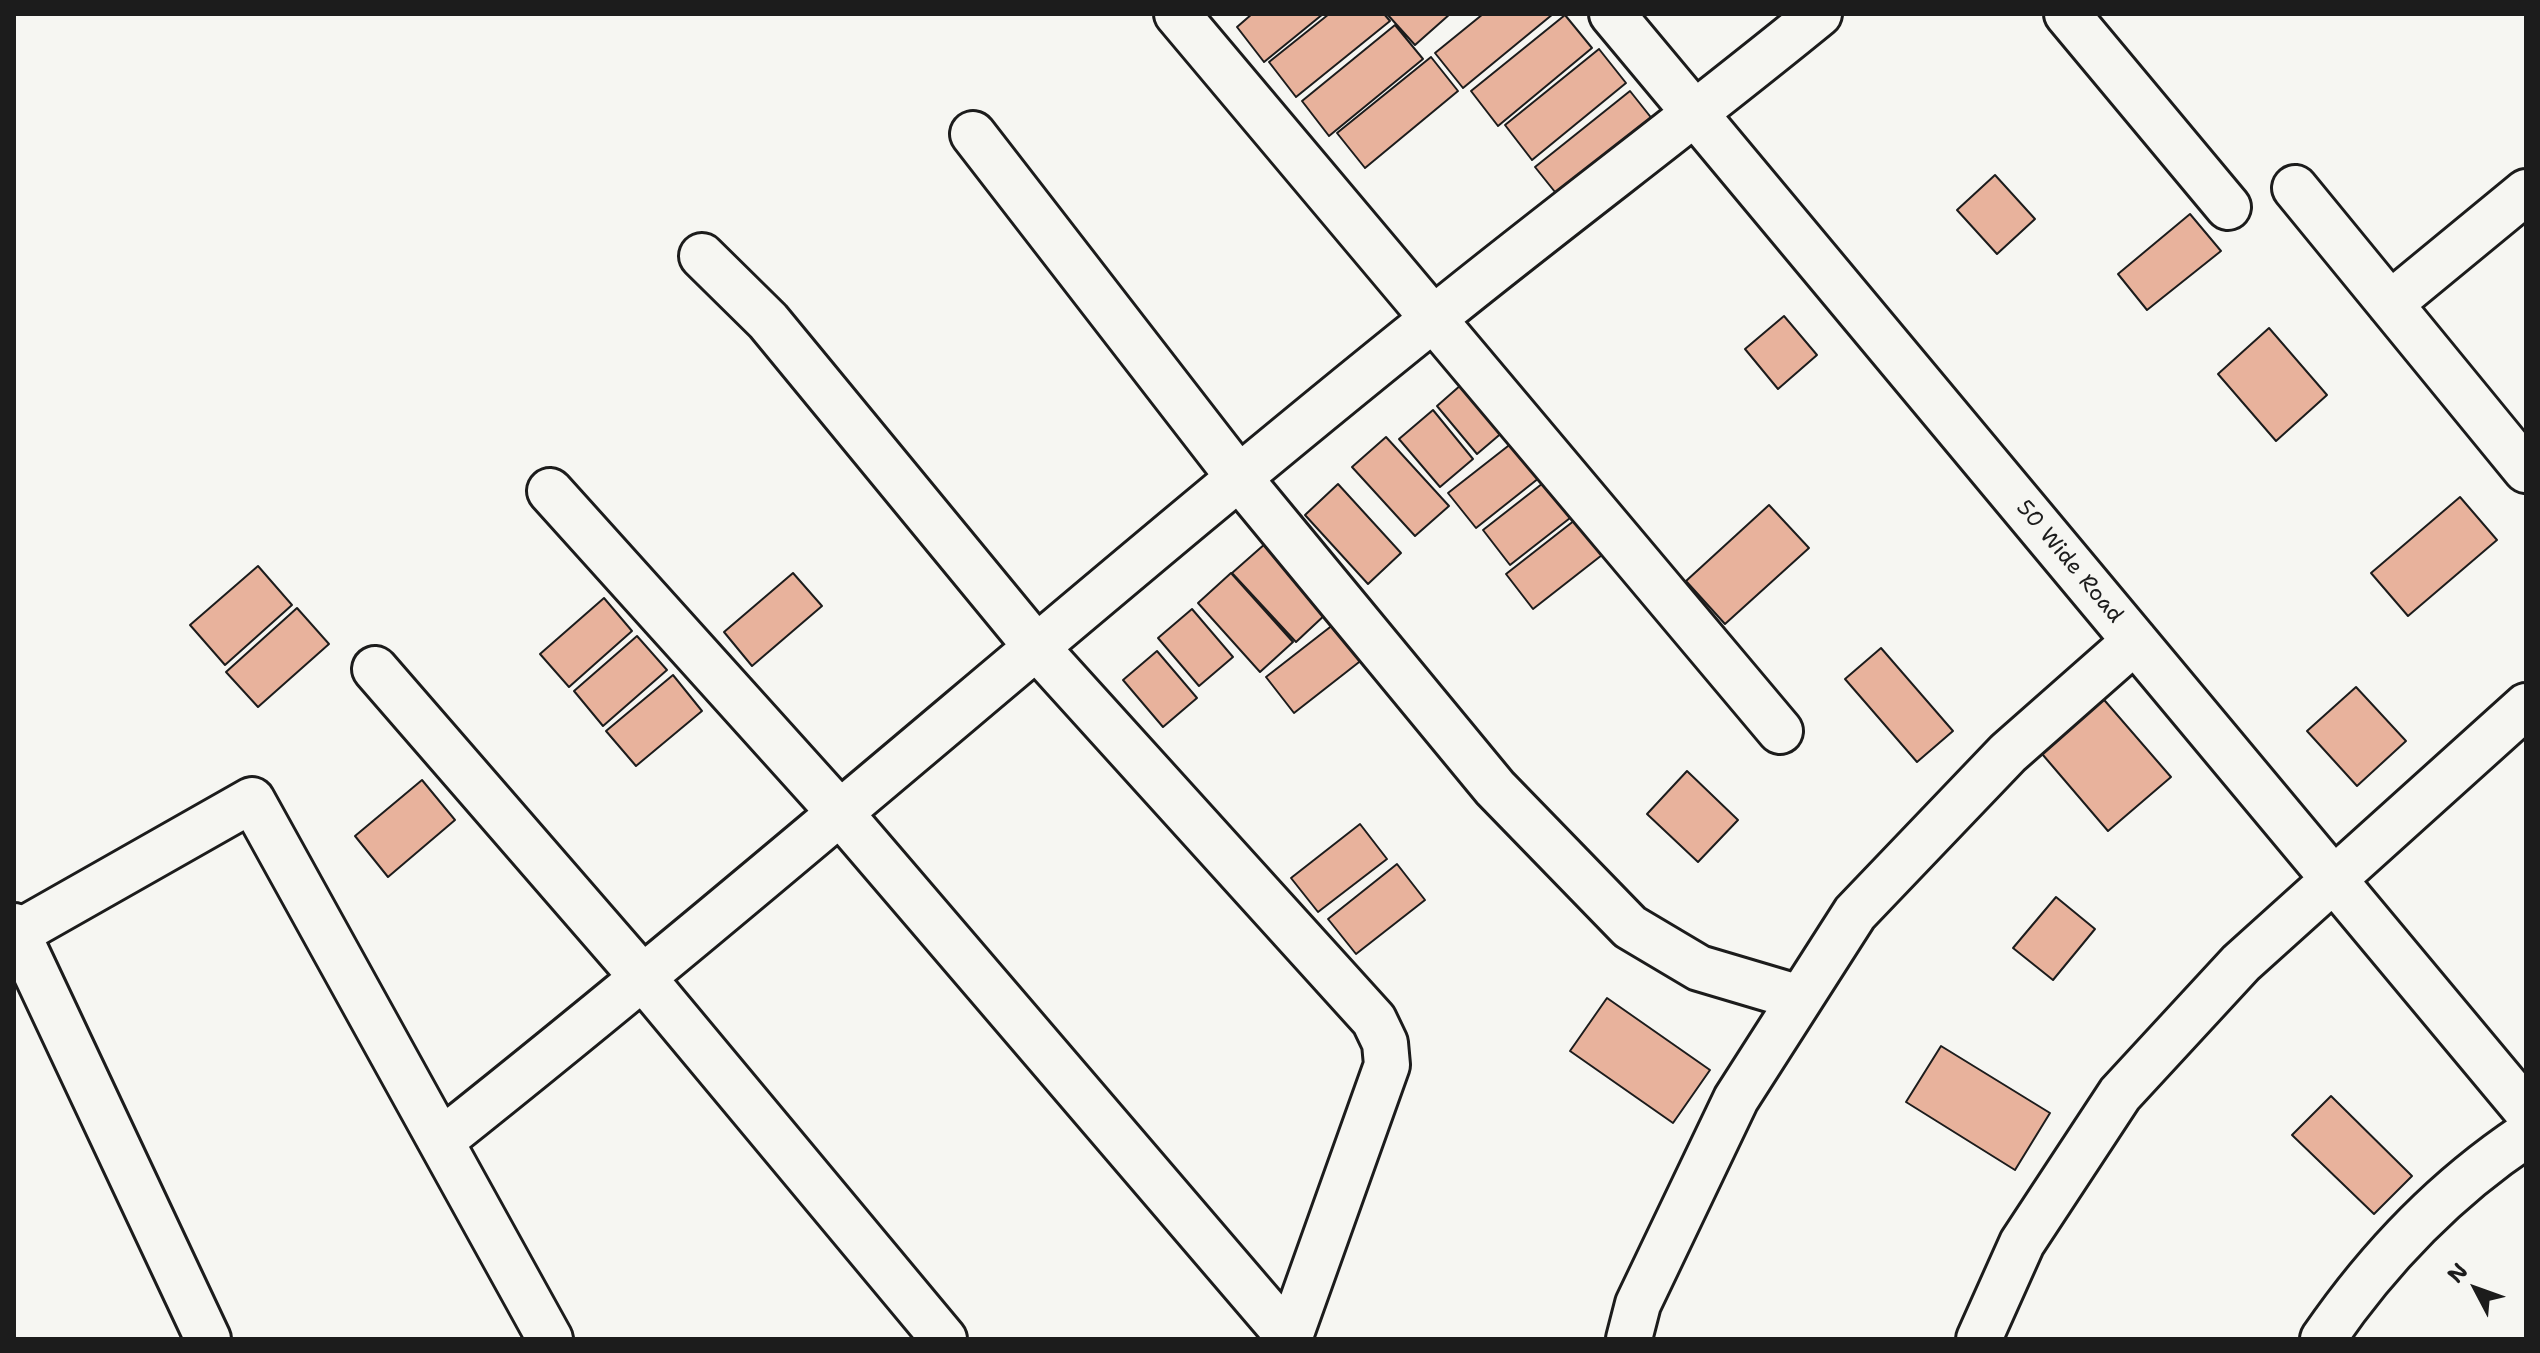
<!DOCTYPE html>
<style>
body{margin:0}
#map{position:relative;width:2540px;height:1353px;overflow:hidden;background:#f6f6f2;font-family:"Shantell Sans",sans-serif}
canvas{display:block}
.frame{position:absolute;inset:0;border:16px solid #1c1c1c;pointer-events:none}
.north{position:absolute;left:2436px;top:1249px;width:80px;height:80px;-webkit-text-stroke:6px #f6f6f2;paint-order:stroke;rotate:311deg;font-size:22px;font-weight:700;line-height:32px;text-align:center;color:#1c1c1c}
.north::after{content:'';display:block;margin:auto;width:28px;height:36px;background:#1c1c1c;clip-path:polygon(50% 0,100% 100%,50% 72%,0 100%)}
</style>
<div id="map">
<canvas width="2540" height="1353"></canvas>
<div class="frame"></div>
<div class="north">N</div>
</div>
<script>
const g = document.querySelector('canvas').getContext('2d');
g.lineJoin = 'round';
function paint(path, color) { g.fillStyle = color; g.fill(path, 'evenodd'); }
function stroke(path, color, width, dash) { g.strokeStyle = color; g.lineWidth = width; g.lineCap = dash ? 'butt' : 'round'; g.setLineDash(dash || []); g.stroke(path); }
function label(font, color, halo, rows, align = 'center') {
  g.font = font + ' "Shantell Sans",sans-serif'; g.lineWidth = 8; g.setLineDash([]); g.textBaseline = 'middle'; g.strokeStyle = halo; g.fillStyle = color; for (const [text, x, y, turn = 0] of rows) {
    g.save(); g.translate(x, y); g.rotate((+turn || 0) * Math.PI / 180); g.textAlign = isNaN(turn) ? turn : align; if (halo) g.strokeText(text, 0, 0); g.fillText(text, 0, 0); g.restore();
  }
}
const building = new Path2D(`
 M1252,14H1323L1264,62L1237,27Z
 M1329,14H1384L1390,21L1296,97L1269,62Z
 M1387,14H1450L1415,45Z
 M1483,14H1553L1463,88L1435,53Z
 M1565,15L1592,48L1498,126L1471,91Z
 M1395,25L1423,59L1329,136L1302,101Z
 M1599,49L1626,83L1532,160L1505,125Z
 M1431,57L1458,91L1365,168L1337,133Z
 M1630,91L1657,125L1563,202L1535,167Z
 M1995,175L2035,219L1997,254L1957,210Z
 M2190,214L2221,251L2147,310L2118,274Z
 M1784,316L1817,355L1778,389L1745,349Z
 M2269,328L2327,395L2276,441L2218,374Z
 M1470,377L1511,425L1477,454L1437,406Z
 M1433,410L1473,459L1440,487L1399,439Z
 M1386,437L1449,506L1415,536L1352,467Z
 M1517,439L1544,474L1476,528L1448,493Z
 M1552,476L1579,511L1510,565L1483,530Z
 M1338,484L1401,553L1368,584L1305,515Z
 M2460,497L2497,540L2408,616L2371,573Z
 M1769,505L1809,548L1725,624L1686,581Z
 M1575,520L1602,555L1533,609L1506,574Z
 M1266,543L1328,612L1296,642L1232,573Z
 M258,566L292,605L225,665L190,625Z
 M793,573L822,606L752,666L724,632Z
 M1231,573L1293,642L1260,672L1198,603Z
 M604,598L632,631L569,687L540,654Z
 M297,608L329,644L258,707L226,672Z
 M1192,609L1233,657L1199,686L1158,638Z
 M1334,624L1363,659L1294,713L1266,677Z
 M637,636L667,670L603,726L574,691Z
 M1881,648L1953,731L1917,762L1845,679Z
 M1157,651L1197,698L1163,727L1123,680Z
 M673,675L702,711L636,766L606,731Z
 M2356,687L2406,741L2357,786L2307,731Z
 M2099,694L2171,777L2108,831L2037,748Z
 M1687,771L1738,820L1698,862L1647,814Z
 M422,780L455,820L388,877L355,836Z
 M1360,824L1387,859L1318,912L1291,878Z
 M1397,864L1425,900L1356,954L1328,919Z
 M2056,897L2095,929L2053,980L2013,948Z
 M1607,998L1710,1070L1673,1123L1570,1051Z
 M1941,1046L2050,1113L2015,1170L1906,1102Z
 M2331,1096L2412,1176L2374,1214L2292,1135Z`);
paint(building, '#e8b29c');
stroke(building, '#1c1c1c', 2);
const minor = new Path2D(`
 M1177,14L1780,731
 M1612,14L2526,1110
 M2067,14L2228,207
 M973,134L1240,479L1495,788L1630,927L1699,968L1800,998
 M2295,188L2526,470
 M702,256L768,321L1038,649L1374,1020L1385,1043L1387,1065L1289,1339
 M2390,304L2526,192
 M550,491L841,814L1289,1337
 M375,669L644,979L944,1339
 M14,926L208,1339
 M14,935L252,800L550,1339
 M441,1141C777,874 1098,588 1433,319C1560,216 1692,118 1819,14
 M1629,1339L1638,1304L1736,1099L1855,913L2008,753L2135,641
 M1979,1339L2022,1243L2120,1094L2241,963L2526,706
 M2323,1339C2378,1259 2445,1189 2526,1135`);
stroke(minor, '#1c1c1c', 50);
stroke(minor, '#f6f6f2', 44);
label('22px', '#1c1c1c', '#f6f6f2', [
 ["50 Wide Road",2069,562,50]
]);
</script>
